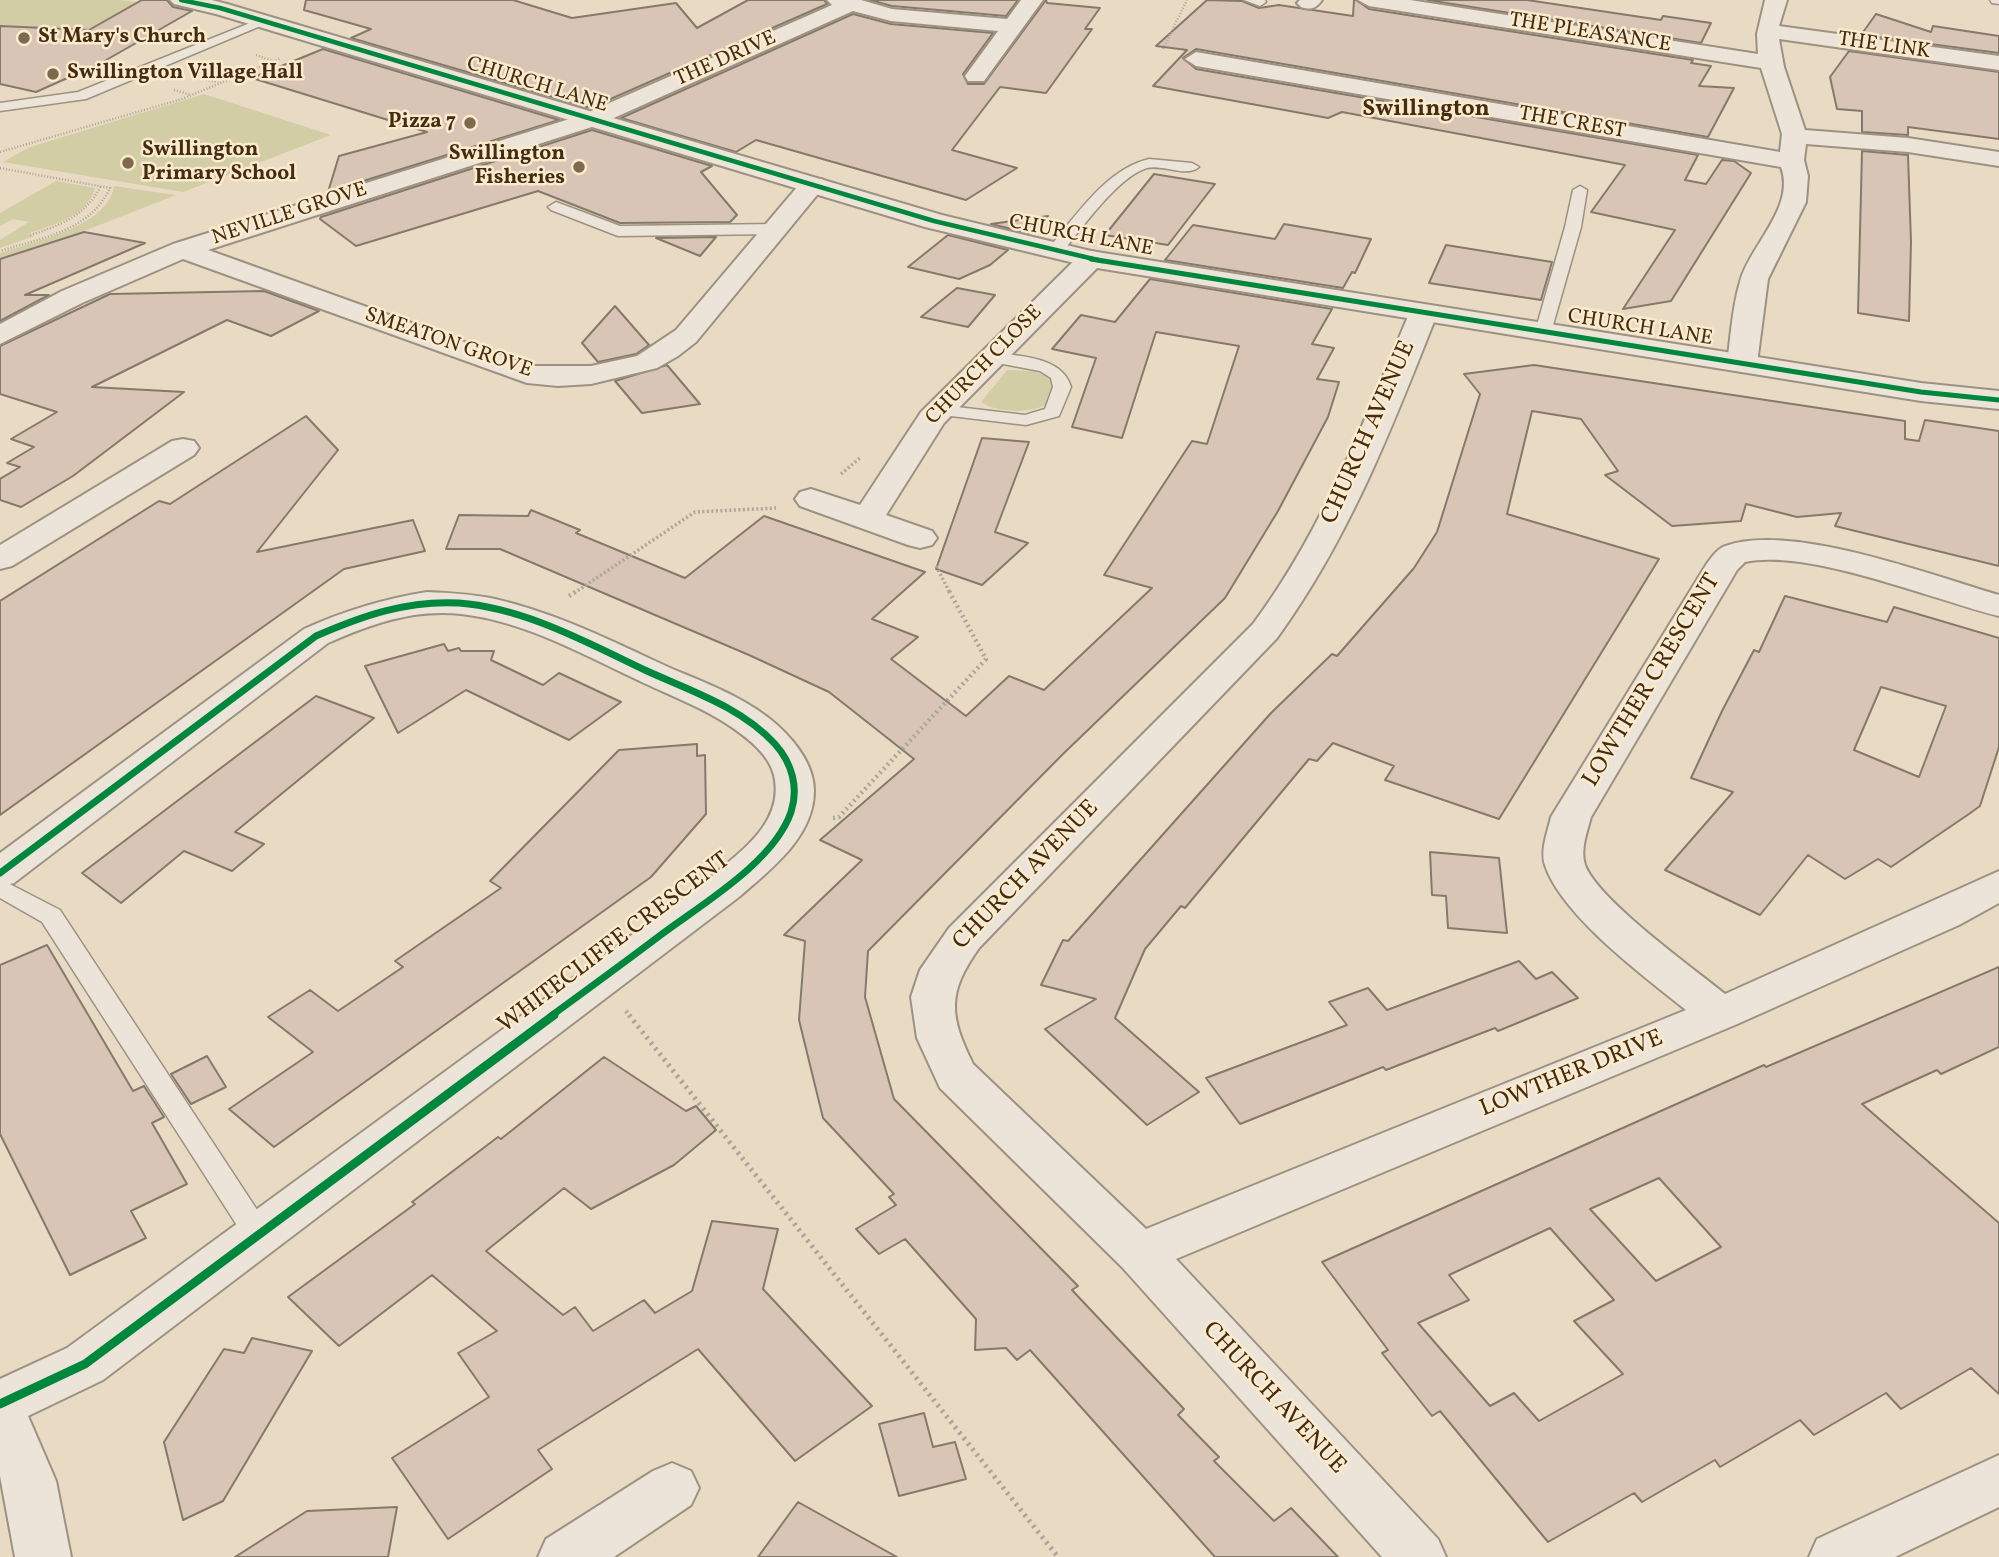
<!DOCTYPE html>
<style>
body{margin:0}
canvas{display:block;background:#e9dbc3}
</style>
<canvas width="1999" height="1557"></canvas>
<script>
const g = document.querySelector('canvas').getContext('2d');
g.lineJoin = 'round';
function paint(path, color) { g.fillStyle = color; g.fill(path, 'evenodd'); }
function stroke(path, color, width, dash) { g.strokeStyle = color; g.lineWidth = width; g.lineCap = dash ? 'butt' : 'round'; g.setLineDash(dash || []); g.stroke(path); }
function label(font, color, halo, rows, align = 'center') {
  g.font = font + ' Vollkorn,serif'; g.lineWidth = 5; g.setLineDash([]); g.textBaseline = 'middle'; g.strokeStyle = halo; g.fillStyle = color; for (const [text, x, y, turn = 0] of rows) {
    g.save(); g.translate(x, y); g.rotate((+turn || 0) * Math.PI / 180); g.textAlign = isNaN(turn) ? turn : align; if (halo) g.strokeText(text, 0, 0); g.fillText(text, 0, 0); g.restore();
  }
}
paint(new Path2D(`
 M0,0H119L137,2L0,83Z
 M204,94L331,135L183,192L3,162L30,147Z
 M56,181L95,188C87,217 52,225 27,234L35,236L0,248V240L29,222L13,219L0,226V213Z
 M114,186L176,195L0,264V253C33,242 109,226 114,186Z
 M1007,370L1035,371L1052,378L1054,381L1047,404C1031,414 997,413 981,402Z`), '#d2cda5');
const building = new Path2D(`
 M142,0H167L173,7L192,11L101,63L36,92L0,84V26L89,30Z
 M306,0H513L572,18L676,3L697,28L748,0H824L827,4L590,108L351,38L371,29L304,10Z
 M870,0H1018L1006,16L892,6Z
 M1046,0L1047,3L1100,8L1085,29H1092L1046,93L1000,87L952,150L1017,168L966,200L756,140L736,152L621,118L853,14L891,24L993,33L963,74L968,84H984Z
 M1207,0L1242,1L1259,8L1279,5L1353,16L1354,0H1356L1369,9L1693,60L1691,63L1711,66L1699,86L1734,88L1708,137L1196,49L1183,58L1196,69L1698,155L1685,180L1706,184L1722,160L1734,161L1751,173L1671,301L1623,309L1675,230L1591,212L1625,165L1342,112L1328,118L1153,86L1187,50L1156,46Z
 M1427,0H1527L1661,20L1663,16L1711,23L1701,43Z
 M1876,14L1931,32L1933,26L1999,36V53L1861,35Z
 M323,49L559,120L328,192L339,156L427,132L252,78Z
 M1849,51L1999,72V139L1908,127V135L1862,132V111L1837,109L1830,77Z
 M592,130L712,166L701,172L737,215L730,222L620,223L538,191L356,246L320,219L321,217Z
 M1862,151L1908,155L1911,242L1909,321L1858,313Z
 M1154,174L1215,184L1168,245L1105,235Z
 M1048,216L1028,233L991,224Z
 M1284,224L1371,239L1355,273L1352,272L1343,288L1165,260L1193,225L1275,239Z
 M84,232L145,243L25,295H49L0,321V259Z
 M948,235L1008,250L990,265L959,279L908,267Z
 M716,237L700,256L656,238Z
 M1446,245L1552,262L1541,300L1429,283Z
 M1150,279L1332,309L1312,344L1334,348L1317,379L1339,382L1328,417L1278,511L1225,598L1063,754L868,951L865,997L894,1099L1078,1286L1072,1290L1184,1409L1178,1415L1219,1457L1214,1461L1274,1521L1291,1508L1338,1557H1215L1030,1350L1017,1360L1006,1348L975,1350L976,1319L905,1239L879,1254L856,1229L896,1205L889,1197L894,1194L823,1118L799,1020L805,941L784,935L862,860L820,840L914,759L829,692L749,655L500,549H446L459,515L528,516L531,510L580,530L576,533L685,578L764,516L925,572L872,619L918,637L891,659L966,716L1009,676L1044,690L1152,588L1104,575L1192,441L1207,444L1239,346L1156,332L1122,438L1072,427L1096,358L1052,349L1081,315L1115,322Z
 M957,288L995,295L968,327L921,317Z
 M264,291L319,311L271,336L227,320L92,387L184,392L73,476L21,507L0,500V479L20,467L7,463L34,447L11,439L57,412L0,394V346L110,294Z
 M615,306L649,345L636,354L598,362L582,343Z
 M667,365L700,404L642,413L615,381Z
 M1534,365L1905,421V439L1919,441L1925,420L1999,431V566L1835,526L1841,513L1797,517L1746,504L1741,521L1672,526L1605,475L1618,471L1581,419L1532,411L1507,514L1659,559L1499,819L1385,780L1394,766L1333,743L1317,761L1309,759L1185,908L1181,906L1145,949L1115,1018L1199,1092L1147,1125L1045,1029L1096,999L1041,985L1063,940L1068,941L1271,713L1332,654L1337,656L1414,568L1437,532L1480,394L1464,374Z
 M306,416L338,450L257,552L413,520L425,551L344,569L0,815V601L159,501L170,504Z
 M982,438L1029,442L995,532L1028,543L982,585L936,569Z
 M1785,596L1887,622L1894,607L1999,638V747L1980,806L1969,814L1891,867L1878,859L1845,879L1808,855L1760,915L1665,870L1733,792L1691,778L1722,711L1754,650L1759,652ZM1881,687L1946,706L1919,777L1854,750Z
 M444,644L448,651L459,648L461,651H494L491,660L543,685L559,673L621,702L569,740L466,690L398,733L365,666Z
 M316,696L374,718L235,832L264,844L232,871L184,851L121,903L82,873Z
 M697,744V756L705,755L706,814L651,877L274,1147L229,1109L313,1052L268,1017L310,990L338,1011L403,967L395,961L501,888L490,881L619,750Z
 M1430,852L1499,858L1507,933L1448,928L1446,896L1432,895Z
 M47,945L133,1091L144,1086L164,1117L152,1123L187,1184L131,1211L146,1238L70,1275L0,1134V965Z
 M1519,961L1536,979L1552,972L1578,998L1498,1031L1495,1028L1386,1070L1383,1067L1240,1124L1206,1078L1347,1025L1329,1002L1368,988L1387,1010Z
 M1999,967V1047L1941,1074L1937,1070L1862,1104L1999,1223V1394L1971,1368L1901,1409L1886,1393L1814,1435L1800,1420L1720,1467L1715,1460L1642,1502L1634,1493L1548,1542L1440,1411L1432,1416L1382,1353L1388,1350L1322,1262L1764,1065L1766,1067ZM1659,1178L1721,1247L1656,1281L1590,1209ZM1550,1228L1614,1300L1574,1321L1623,1374L1539,1421L1514,1393L1490,1406L1418,1323L1469,1300L1449,1275Z
 M207,1056L226,1087L191,1104L171,1074Z
 M604,1057L686,1111L696,1106L716,1130L674,1165L591,1209L564,1188L486,1251L563,1315L575,1307L593,1331L644,1300L655,1313L692,1291L712,1221L778,1229L763,1289L872,1406L795,1461L698,1349L538,1450L552,1469L448,1539L392,1458L489,1397L458,1353L497,1331L432,1275L339,1346L288,1297L415,1204L412,1202L498,1137L501,1139Z
 M252,1338L312,1351L223,1501L183,1520L164,1442L224,1349L244,1353Z
 M924,1413L933,1447L955,1442L966,1479L899,1496L879,1424Z
 M798,1502L897,1557H758Z
 M397,1507L388,1557H235L307,1511Z`);
paint(building, '#d8c5b6');
stroke(building, '#857a6a', 2);
const service = new Path2D(`
 M1244,0H1265L1266,2L1260,6Z
 M1990,0H1999V4L1992,3Z
 M260,19L270,22L86,99L0,111V103L78,92Z
 M1149,159L1192,163L1199,167C1187,178 1163,164 1147,168C1117,177 1080,231 1060,255H1048V249C1076,216 1106,169 1149,159Z
 M1580,186L1587,190L1581,227L1551,332L1543,337L1537,336L1535,332L1565,227L1573,190Z
 M556,202L620,226L776,224L784,229L776,234L618,236L551,210L548,207Z
 M993,352C1020,357 1062,356 1071,387L1059,416L1026,425L934,414L931,410L934,406L940,405L1025,415L1045,409L1053,387L1051,378L1040,371L987,361L984,357Z
 M0,879L60,910L269,1228L273,1236L269,1244L259,1248L249,1244L42,922L0,898Z`);
const minor = new Path2D(`
 M827,0H861L892,9L1007,19L1021,0H1043L984,81H968L965,76L998,31L891,21L853,11L598,125L208,250L531,366H591L637,356L676,330L804,179H822L826,184L822,189L696,342L678,356L657,368L591,384L558,386L527,383L183,259L82,303L0,344V324L62,291L173,244L582,115L832,5Z
 M1300,0H1322C1316,9 1310,10 1301,7L1297,3Z
 M1358,0H1410L1758,54L1757,34L1765,0H1787L1779,26L1999,56V70L1779,39L1784,67L1805,130L1908,138L1999,152V166L1908,152L1806,144L1804,160L1808,176L1806,202L1768,279L1757,363L1752,369L1742,372L1732,369L1727,363C1731,336 1732,308 1740,282C1750,245 1796,207 1781,167L1196,66L1185,59L1196,52L1780,152L1782,134L1761,68L1369,6Z
 M1091,251L1100,253L1104,259L1100,265L944,423L886,515L932,531L937,538L932,545L920,548L908,545L800,506L795,499L800,492L811,489L860,505L921,412L1082,253Z
 M1423,306L1433,308L1437,314C1392,428 1349,539 1277,638L979,948C947,993 949,1015 973,1064L1146,1229L1686,1010C1645,977 1561,915 1545,865C1540,850 1548,831 1551,817L1706,565C1711,558 1717,549 1725,546C1791,522 1931,575 1999,595V616C1934,600 1808,548 1745,562L1737,570L1591,817C1587,832 1580,850 1585,865C1598,900 1693,968 1725,994L1999,871V903L1959,925L1735,1025L1176,1259L1438,1539L1446,1557H1382L1122,1267L940,1088L917,1038L911,997L920,970L949,928L1253,624C1323,530 1364,421 1409,314L1413,308Z
 M183,439L194,441L199,448L194,455L12,566L0,569V545L172,441Z
 M427,592C450,593 472,594 495,599C556,613 612,641 668,667C705,683 745,697 776,724C795,741 814,765 814,791C814,837 770,870 739,897L103,1380L28,1416L56,1481L71,1557H15L0,1476V1379L67,1348L711,877C741,851 785,822 774,775C769,755 750,740 733,728C706,709 674,697 644,683C586,656 525,621 461,614C413,609 371,624 328,643L14,883L0,887V853L304,629C344,611 383,599 427,592Z
 M672,1463L691,1471L699,1488L691,1505L614,1557H538L546,1539L653,1471Z`);
const tertiary = new Path2D(`
 M170,0H212L227,4L942,215L1091,251L1921,383L1999,391V409L1921,401L1091,267L925,227L216,14L174,4Z
 M1999,1455V1507L1895,1557H1809L1817,1539Z`);
stroke(service, '#9d9281', 3);
stroke(minor, '#9d9281', 4);
stroke(tertiary, '#9d9281', 4);
stroke(new Path2D(`
 M1163,49L1187,0
 M256,55L273,61
 M203,79L219,83
 M174,90L191,95
 M0,152L182,99L281,58
 M0,168L110,188C90,231 42,238 0,251
 M30,235C60,226 86,215 101,186`), '#ada599', 2.5, [1, 2]);
stroke(new Path2D(`
 M841,474L861,457
 M936,566L950,593
 M574,593L695,512L776,508`), '#ada599', 3.5, [2, 2.5]);
stroke(new Path2D(`
 M569,596L577,591
 M833,818L839,817L986,659L949,591
 M626,1011L630,1016`), '#ada599', 4.5, [2, 3.5]);
stroke(new Path2D(`
 M629,1015L1058,1557`), '#ada599', 5, [2.5, 4.5]);
paint(service, '#ece4d8');
paint(minor, '#ece4d8');
paint(tertiary, '#ece4d8');
stroke(new Path2D(`
 M181,0L220,8L934,221L1102,261`), '#00873e', 4.5);
stroke(new Path2D(`
 M1091,259L1921,392L1999,400`), '#00873e', 5);
stroke(new Path2D(`
 M0,873L316,636C362,616 407,600 459,603C525,608 588,643 647,671C691,691 741,707 775,744C792,763 799,788 791,812C774,862 702,904 662,934C625,962 588,989 551,1016`), '#00873e', 7);
stroke(new Path2D(`
 M0,1404L85,1364L554,1015`), '#00873e', 9);
for (const [x, y, r, color] of [
 [24,38,7,"#7e694e"],
 [53,74,7,"#7e694e"],
 [470,123,7,"#7e694e"],
 [128,163,7,"#7e694e"],
 [579,167,7,"#7e694e"]
]) { const dot = new Path2D(); dot.arc(x, y, r, 0, 2 * Math.PI); g.fillStyle = color; g.fill(dot); stroke(dot, '#faeace', 2.5); }
label('21px', '#452b0f', '#faeace', [
 ["THE PLEASANCE",1590,34,9],
 ["THE LINK",1884,47,8],
 ["THE DRIVE",726,60,-24],
 ["CHURCH LANE",537,86,17],
 ["THE CREST",1572,124,10],
 ["NEVILLE GROVE",290,215,-18],
 ["CHURCH LANE",1081,237,11],
 ["CHURCH LANE",1640,329,9],
 ["SMEATON GROVE",448,344,19],
 ["CHURCH CLOSE",985,366,-46]
]);
label('bold 21px', '#452b0f', '#faeace', [
 ["St Mary's Church",38,38],
 ["Swillington Village Hall",67,74],
 ["Pizza 7",456,123,"right"],
 ["Swillington",142,151],
 ["Primary School",142,175],
 ["Swillington",565,155,"right"],
 ["Fisheries",565,179,"right"]
], 'left');
label('bold 23px', '#452b0f', '#faeace', [
 ["Swillington",1426,111]
]);
label('24px', '#452b0f', '#faeace', [
 ["CHURCH AVENUE",1370,433,-66],
 ["LOWTHER CRESCENT",1653,681,-59],
 ["CHURCH AVENUE",1027,876,-46],
 ["WHITECLIFFE CRESCENT",615,944,-37],
 ["LOWTHER DRIVE",1572,1075,-22],
 ["CHURCH AVENUE",1273,1399,47]
]);
</script>
